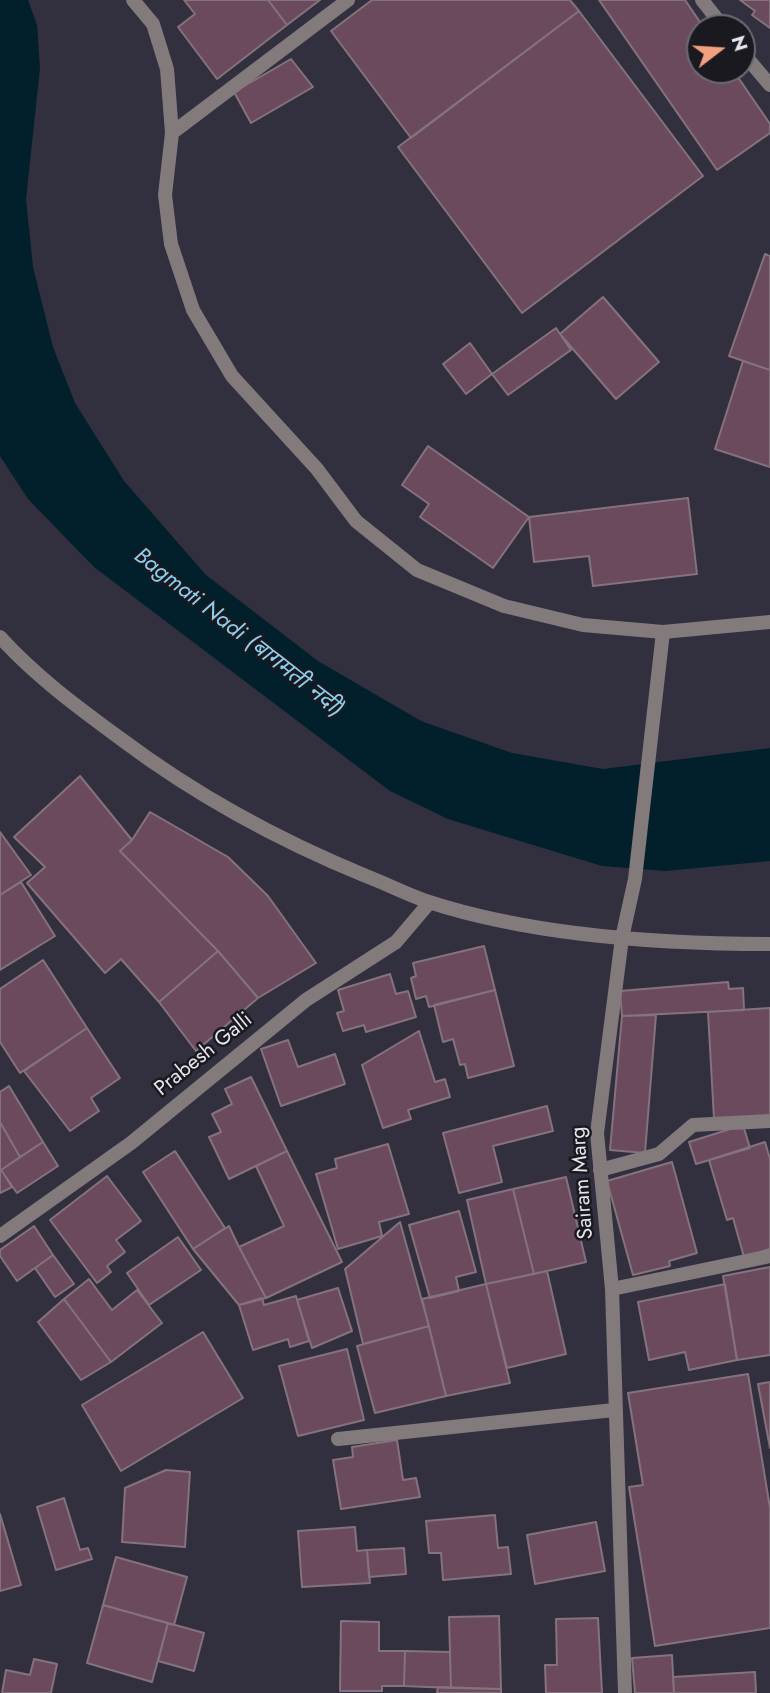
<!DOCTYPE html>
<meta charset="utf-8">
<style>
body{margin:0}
#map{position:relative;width:770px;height:1693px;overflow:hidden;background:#322f3e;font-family:Jost,sans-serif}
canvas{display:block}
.north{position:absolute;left:686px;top:14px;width:70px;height:70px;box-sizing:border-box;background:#1a191f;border:2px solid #6c6b72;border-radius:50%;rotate:73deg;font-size:19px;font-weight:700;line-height:28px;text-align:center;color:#e6e5ef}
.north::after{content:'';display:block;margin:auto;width:24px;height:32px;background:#f2a07e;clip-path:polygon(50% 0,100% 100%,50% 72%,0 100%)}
</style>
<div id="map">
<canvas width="770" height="1693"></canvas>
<div class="north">N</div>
</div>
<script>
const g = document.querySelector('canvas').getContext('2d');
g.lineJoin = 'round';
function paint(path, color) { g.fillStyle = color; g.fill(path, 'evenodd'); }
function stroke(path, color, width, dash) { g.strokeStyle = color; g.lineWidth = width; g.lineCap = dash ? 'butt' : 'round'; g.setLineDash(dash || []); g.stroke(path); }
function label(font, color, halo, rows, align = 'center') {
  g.font = font + ' Jost,"Noto Sans Devanagari",sans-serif'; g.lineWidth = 5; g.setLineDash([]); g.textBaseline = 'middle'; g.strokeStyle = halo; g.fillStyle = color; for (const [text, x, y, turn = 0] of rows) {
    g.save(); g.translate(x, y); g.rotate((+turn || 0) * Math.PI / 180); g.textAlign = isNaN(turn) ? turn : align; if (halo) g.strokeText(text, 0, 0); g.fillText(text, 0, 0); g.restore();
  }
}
paint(new Path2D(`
 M0,0H28L37,25L40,68L26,199L33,267L53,347L75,403L124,481L206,575L318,661L421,721L512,753L603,769L770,748V861L666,871L602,866L448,819L390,791L94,567L28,499L0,456Z`), '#02202c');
const building = new Path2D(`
 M184,0H268L287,25L217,79L178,27L195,14Z
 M268,0H320L287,25Z
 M372,0H570L579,11L411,138L331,31Z
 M599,0H685L704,28H700V70H733L770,124V133L717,170Z
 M740,0H770V28L752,15L755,11Z
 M579,11L703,176L522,313L398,147Z
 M291,59L313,87L251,123L234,92Z
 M765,254L770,256V370L729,356Z
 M603,297L659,362L616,399L560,334Z
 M556,328L571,350L508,395L492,374Z
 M470,343L492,374L466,394L443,364Z
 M743,361L770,370V467L715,449Z
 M428,446L529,517L493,568L420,517L429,504L402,485Z
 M688,498L697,574L593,586L589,556L534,562L529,517Z
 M80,776L132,840L120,851L218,951L159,1002L121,959L105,973L27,883L45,867L14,837Z
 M150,812L228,857L268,896L316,963L258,998L218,951L120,851L132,840Z
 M0,832L31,875L0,895Z
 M21,882L55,936L0,970V895Z
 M484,946L495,990L429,1007L426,996L416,999L411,978L416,976L413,963Z
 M218,951L258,998L196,1051L159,1002Z
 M43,960L87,1028L20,1073L0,1042V989Z
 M390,974L396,994L408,991L416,1017L366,1032L364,1025L343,1031L337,1013L344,1011L338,990Z
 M728,982L729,989L743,988L744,1010L622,1016L620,991Z
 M495,990L514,1066L468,1078L465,1064L460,1065L453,1039L443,1042L434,1005Z
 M770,1008V1116L714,1119L708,1012Z
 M656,1015L645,1153L610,1150L622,1016Z
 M87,1028L120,1078L91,1098L99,1111L70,1131L24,1071Z
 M419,1031L435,1082L445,1079L450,1097L408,1110L411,1119L383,1128L362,1065Z
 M288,1040L298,1067L335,1054L345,1084L281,1106L261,1049Z
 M251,1077L287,1151L229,1179L209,1137L221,1132L212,1114L232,1104L225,1089Z
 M9,1086L43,1142L20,1157L0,1122V1092Z
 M547,1106L553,1131L493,1146L502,1182L459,1193L443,1133Z
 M0,1122L20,1157L1,1170L0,1168Z
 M743,1125L750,1148L696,1164L689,1142Z
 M43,1142L58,1166L17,1193L1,1170Z
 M765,1142L770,1159V1249L744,1257L733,1218L727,1220L709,1160Z
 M388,1144L409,1214L379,1222L382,1236L338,1249L316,1174L337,1168L335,1159Z
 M175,1151L225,1228L193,1249L143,1172Z
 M287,1151L342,1262L266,1298L239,1247L284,1226L256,1166Z
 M672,1162L697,1253L669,1261L670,1266L633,1275L607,1181Z
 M0,1168L12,1187L0,1193Z
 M107,1176L141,1221L116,1240L125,1252L107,1266L111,1272L97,1283L50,1220Z
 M566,1177L586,1262L534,1274L513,1189Z
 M513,1189L534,1274L486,1284L467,1200Z
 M459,1211L476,1272L456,1277L459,1291L430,1298L409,1225Z
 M400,1222L429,1326L363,1344L345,1269Z
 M34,1226L53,1255L17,1281L0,1256V1250Z
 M229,1226L239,1247L266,1298L239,1305L193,1249Z
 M178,1237L201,1270L149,1305L127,1273Z
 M53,1255L74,1284L55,1297L35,1268Z
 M770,1267V1355L737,1360L723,1276Z
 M547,1271L566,1354L507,1368L486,1284Z
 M89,1279L112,1310L137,1290L162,1323L111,1362L64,1299Z
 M486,1284L510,1383L446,1396L422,1299Z
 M725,1284L737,1360L689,1370L685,1352L649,1360L638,1302Z
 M338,1288L352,1331L312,1348L297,1300Z
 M296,1296L309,1341L290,1347L288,1339L253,1350L239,1305L262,1298L264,1305Z
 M64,1299L111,1362L81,1380L38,1322Z
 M429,1326L446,1396L375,1413L357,1346Z
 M203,1332L243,1398L121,1471L82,1405Z
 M347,1349L364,1420L298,1436L279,1366Z
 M748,1374L770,1508V1628L655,1646L629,1487L643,1485L628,1393Z
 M770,1382V1448L758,1384Z
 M397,1440L403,1480L416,1478L420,1497L341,1509L333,1460L353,1457L352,1447Z
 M166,1470L190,1472L185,1547L122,1542L125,1488Z
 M64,1498L80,1550L88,1548L92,1559L56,1570L37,1507Z
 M0,1514L21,1585L0,1591Z
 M495,1515L498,1548L508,1547L511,1574L443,1580L441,1553H429L426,1521Z
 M596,1522L605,1571L535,1584L527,1535Z
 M355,1527L357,1551L367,1550L370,1583L302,1587L298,1531Z
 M404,1548L406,1574L369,1577L367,1550Z
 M116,1557L187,1577L174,1625L103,1605Z
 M103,1605L168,1623L152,1682L87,1663Z
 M499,1616L501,1689L451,1688L449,1617Z
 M598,1618L602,1693H546L545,1665H557L556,1619Z
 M341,1621L379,1622V1651H405L404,1686H382V1691H340Z
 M168,1623L204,1633L194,1671L158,1661Z
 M405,1651L450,1652L451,1688L404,1686Z
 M672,1655L674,1693H635L632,1658Z
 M34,1659L57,1664L51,1693H2L6,1670L30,1675Z
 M755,1672L756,1693H674L673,1677Z
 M438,1687L501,1689V1693H437Z`);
paint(building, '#6b4a5d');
stroke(building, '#84737c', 2);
stroke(new Path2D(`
 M133,0L153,24L167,69L172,133L165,195L171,244L193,310L232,376L317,469L356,521L417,570L504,606L583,625L663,632L770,622
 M702,0L724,28
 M742,52L770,85
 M172,133L348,0
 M0,637C35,676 79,708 121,739C197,796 278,840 366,876C387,884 408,895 429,902C534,936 661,944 770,944
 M600,1170L659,1154L693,1125L770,1121
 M0,1236L131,1143L306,1000L396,942L430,902
 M612,1289L770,1256
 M338,1439L614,1410
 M625,1693L612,1289L597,1133L622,938L635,879L663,632`), '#837a7b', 14);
label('21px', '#e6e5ef', '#1a191f', [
 ["Prabesh Galli",204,1055,-39],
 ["Sairam Marg",583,1183,-94]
]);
label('italic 23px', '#8acfef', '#1a191f', [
 ["Bagmati Nadi (बागमती नदी)",238,633,38]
]);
</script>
